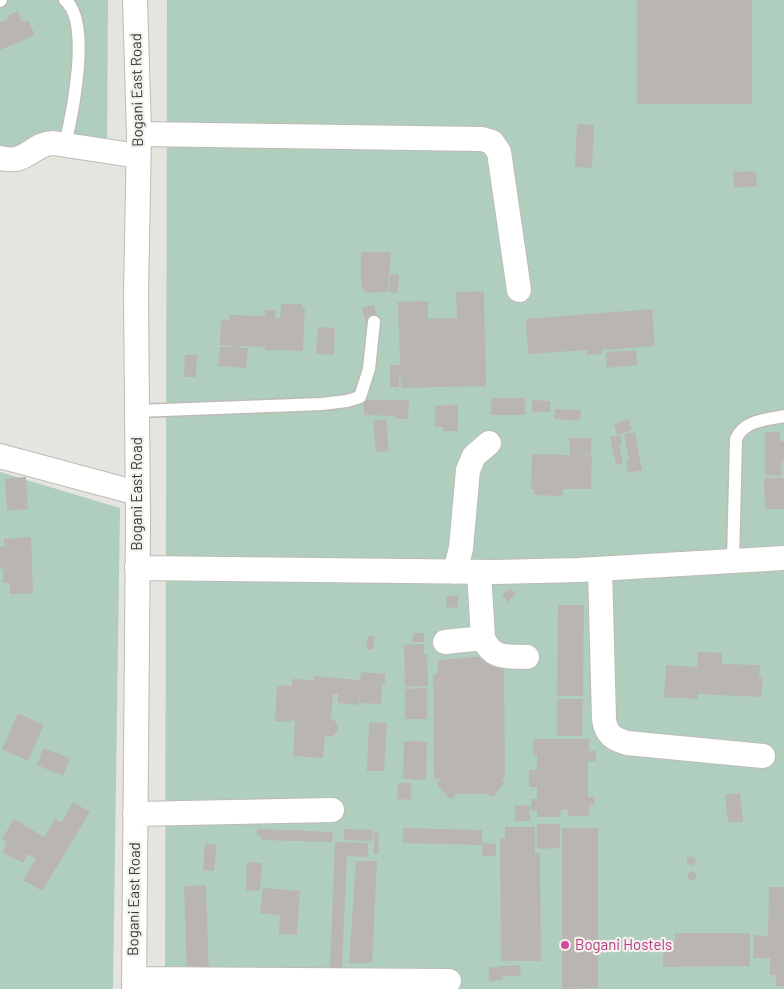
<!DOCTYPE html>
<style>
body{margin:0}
canvas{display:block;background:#e6e4de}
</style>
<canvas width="784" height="989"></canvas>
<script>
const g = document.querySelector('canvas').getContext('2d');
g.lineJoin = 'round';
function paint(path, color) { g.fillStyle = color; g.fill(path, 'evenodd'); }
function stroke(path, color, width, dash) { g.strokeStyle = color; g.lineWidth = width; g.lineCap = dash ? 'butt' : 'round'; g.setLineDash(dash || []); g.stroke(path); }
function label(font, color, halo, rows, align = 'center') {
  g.font = font + ' Barlow,sans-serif'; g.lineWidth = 4.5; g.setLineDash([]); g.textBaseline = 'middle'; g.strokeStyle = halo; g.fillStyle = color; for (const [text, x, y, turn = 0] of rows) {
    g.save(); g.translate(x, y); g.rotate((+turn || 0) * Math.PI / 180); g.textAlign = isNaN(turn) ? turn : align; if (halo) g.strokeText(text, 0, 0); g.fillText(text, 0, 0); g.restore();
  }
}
paint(new Path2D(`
 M0,0H108L107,161L0,148Z
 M167,0H784V989H165Z
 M0,472L120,508L113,989H0Z`), '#b0cebe');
paint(new Path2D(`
 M637,0H752V104H637Z
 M17,11L22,22L28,20L35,35L0,50V22L8,19L7,16Z
 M577,124L594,125L592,168L575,167Z
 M756,171L757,186L734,188L733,172Z
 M361,252H391L388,292L366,293L361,285Z
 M390,274L399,275L398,293H389Z
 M484,291L486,386L401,388L400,368L399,387H390V365H400L398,302L428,301V319L457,318L456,292Z
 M281,304H302V308H305L303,351L265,350V347L240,346V348H248L246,368L218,366L220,347H231V346L220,345L221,319L229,320V315L265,316V310H275V318H280Z
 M374,305L378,320L366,323L362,308Z
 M652,309L655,346L602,350V354L587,355V350L528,354L526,319Z
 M318,327L335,328L334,355L316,354Z
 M636,350L637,365L607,368L606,352Z
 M185,355H197L196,377H184Z
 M491,398H525V415H491Z
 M364,400H409L408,419H396V416L364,415Z
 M532,400L550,401V412H532Z
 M458,405V431H443V427H435V406Z
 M555,409L581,410L580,421L554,419Z
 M386,419L389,451L376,452L373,421Z
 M629,419L632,430L617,435L614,424Z
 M635,432L642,470L628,473L626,461L629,460L624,434Z
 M765,432H780V441H784V461H781V476L765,475Z
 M621,435L622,444L619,445L623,463L616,465L610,437Z
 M569,438H591V454L577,455H592L591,489H563L562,496L534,495V489H531L532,454L570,455Z
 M26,477L28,509L7,511L5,479Z
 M764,478H784V509H765Z
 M31,537L33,593L10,594V583H3V569H0V547H4V539Z
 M510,588L516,594L508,602L502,595Z
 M458,595V607L447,608L446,596Z
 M558,605H584L583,696H557Z
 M413,633H424V642H412Z
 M368,636L375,637L373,650L366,649Z
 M424,644V654H427L428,686L405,687L404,645Z
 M698,652L722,653V664L760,665L759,677H763L761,697L698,694V699L664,697L666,665L697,667Z
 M489,656L504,670L505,777L502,780L505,782L494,797L487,794H456L451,800L437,785L440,779L434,778L433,675L437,674L438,660Z
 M361,672L385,674V684H382L381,704L359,703L360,685L358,705L338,703V694H333L331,718L338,724L337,732L331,737L325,736L323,758L293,756L295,721L290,720V722L275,721L277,685L292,686V679L314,680V676L360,680Z
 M427,688V719H405V689Z
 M557,699H583L582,736H557Z
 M18,713L44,725L28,761L2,749Z
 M369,722L387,723L384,771H367Z
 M533,739H589V751H596V761H588V797H595L594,805H589V816H568V810H561L560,817H537V811H531V799H537V787H529V770H537V755H533Z
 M404,741L427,742L426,780L403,779Z
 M43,748L70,758L63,776L37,765Z
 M398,783H411V800L397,799Z
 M740,793L743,822L728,823L725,795Z
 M73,802L90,812L42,891L23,880L36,858L28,854L23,863L2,852L7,842L2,839L14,819L44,837L55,819L61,823Z
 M515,805L530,806V821H515Z
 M537,824H560V848L537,849Z
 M505,827H535V853H540L541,961H501L500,838L505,839Z
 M403,828L482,830V845L403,843Z
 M562,828H598V988L562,989Z
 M257,829L333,832L332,842L261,840L260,836H257Z
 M344,829L373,830L372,841L344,840Z
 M374,833H379L378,854H374Z
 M335,842L368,843V857L347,856L342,968L330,967Z
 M205,843L217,845L214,871L203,870Z
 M483,843L496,844V856H482Z
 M686.5 861a4.5 4.5 0 1 1 9 0a4.5 4.5 0 1 1-9 0Z
 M356,861H377L372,963H349Z
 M247,862L262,863L260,891L246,890Z
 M687.5 876a4.5 4.5 0 1 1 9 0a4.5 4.5 0 1 1-9 0Z
 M206,885L209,976L187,977L184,886Z
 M769,887H784V986H776V975H770V958H753L754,935L768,936Z
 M263,888L300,891L297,935L279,934L280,915L260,913Z
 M675,933H750V966L663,967V942H675Z
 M520,965L521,976H503V980L489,981V967Z`), '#b9b6b2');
const service = new Path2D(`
 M65,0C92,22 72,115 65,145
 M0,1L1,0
 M137,411L322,404L347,401L360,397L369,369L374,322
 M733,561L736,439C744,420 766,420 784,416`);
const minor = new Path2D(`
 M139,134L482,139L492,142L499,152L519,290
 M0,158C5,159 11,160 16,159C30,156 38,143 53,143L138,156
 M0,456L137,493
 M137,568L495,572L579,570L784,558
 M600,569L604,719C606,734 613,739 627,743L763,756
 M455,572L461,548L468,470L474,456L489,443
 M479,572L483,638C493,660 506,656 527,657
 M445,642L483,638
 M135,814L332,810
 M134,979L449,981
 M134,989L138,522L136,294L139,134L135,0`);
stroke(service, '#bdbbb6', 15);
stroke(minor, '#bdbbb6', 26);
stroke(service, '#fff', 12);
stroke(minor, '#fff', 24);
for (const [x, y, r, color] of [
 [565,945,5,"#d1479c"]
]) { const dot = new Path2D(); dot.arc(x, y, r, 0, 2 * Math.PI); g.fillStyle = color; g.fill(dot); stroke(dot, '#f3f1ec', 2); }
label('15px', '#3b3a38', '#f3f1ec', [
 ["Bogani East Road",137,90,-91],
 ["Bogani East Road",137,494,-90],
 ["Bogani East Road",134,899,-89]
]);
label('15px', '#b23c85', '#f3f1ec', [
 ["Bogani Hostels",575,945]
], 'left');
</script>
